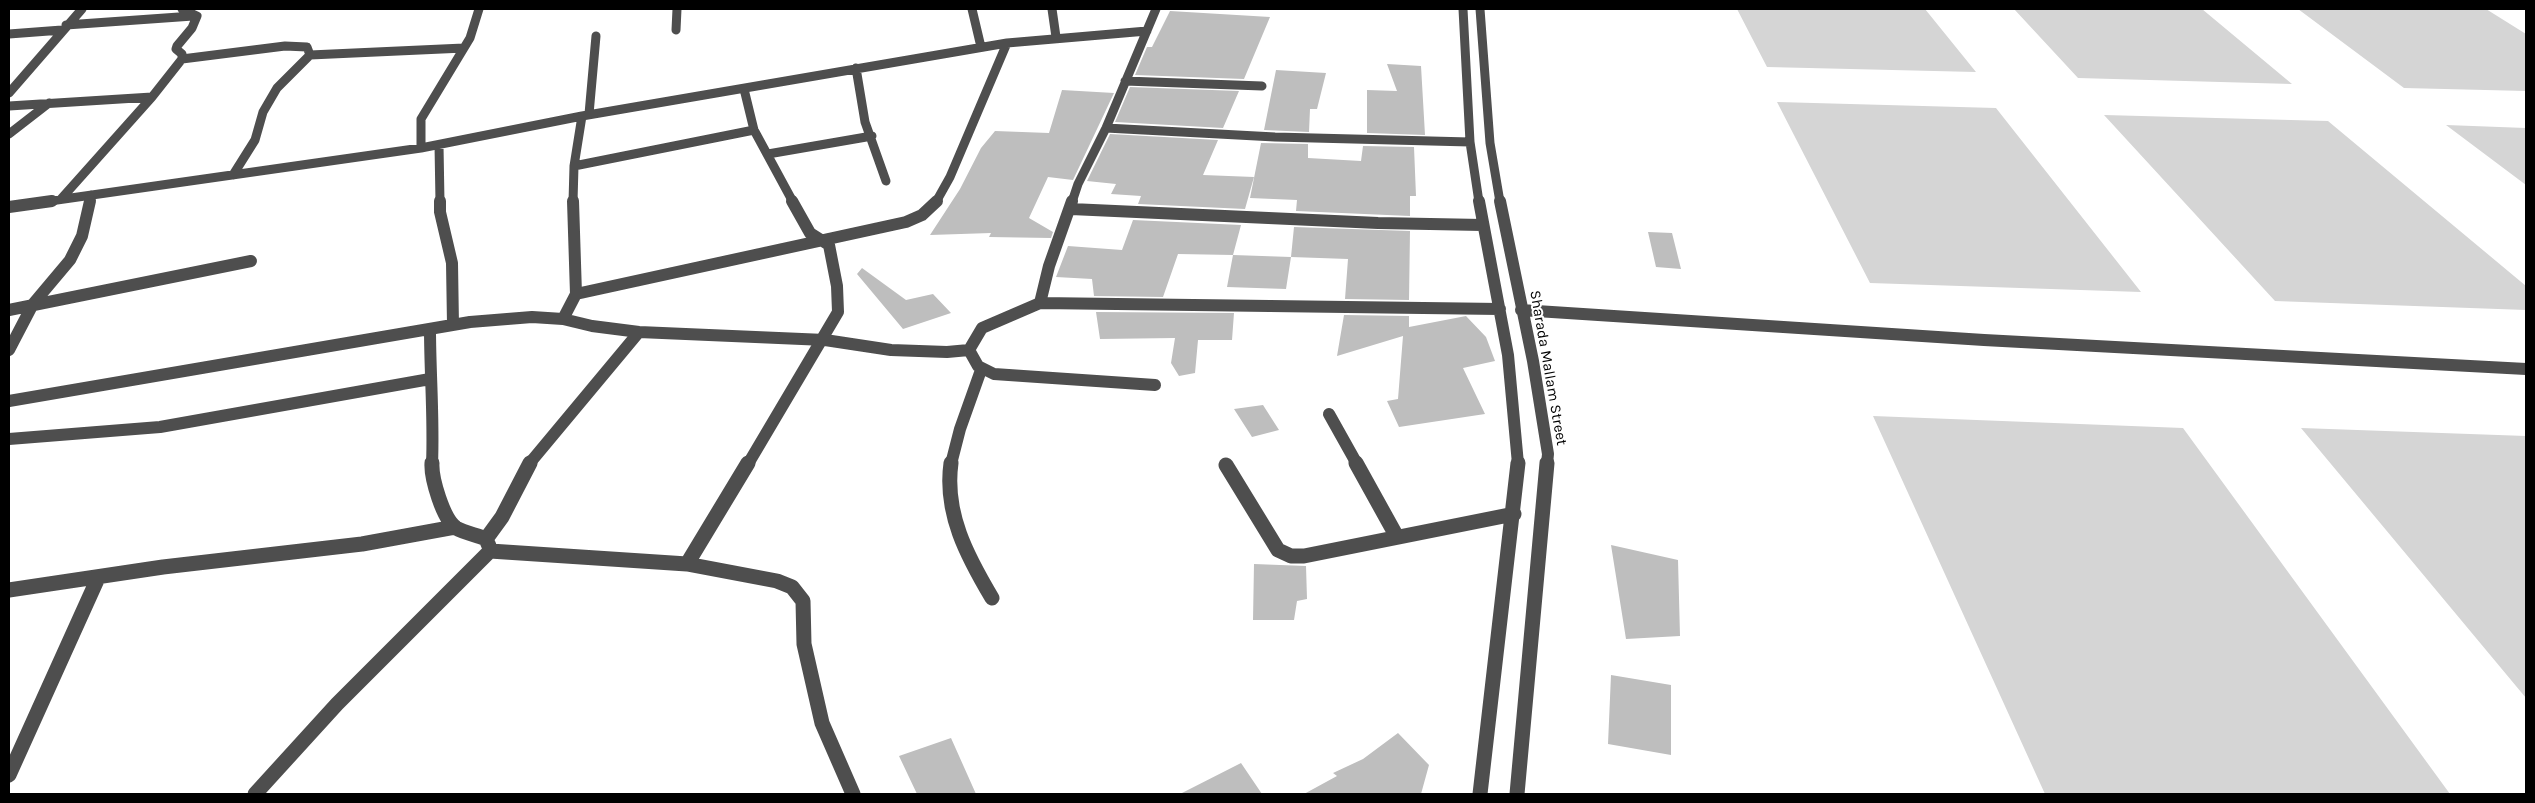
<!DOCTYPE html>
<style>
body{margin:0}
#map{position:relative;width:2535px;height:803px;overflow:hidden;background:#fff;font-family:Karla,sans-serif}
canvas{display:block}
.frame{position:absolute;inset:0;border:10px solid #000;pointer-events:none}
</style>
<div id="map">
<canvas width="2535" height="803"></canvas>
<div class="frame"></div>
</div>
<script>
const g = document.querySelector('canvas').getContext('2d');
g.lineJoin = 'round';
function paint(path, color) { g.fillStyle = color; g.fill(path, 'evenodd'); }
function stroke(path, color, width, dash) { g.strokeStyle = color; g.lineWidth = width; g.lineCap = dash ? 'butt' : 'round'; g.setLineDash(dash || []); g.stroke(path); }
function label(font, color, halo, rows, align = 'center') {
  g.font = font + ' Karla,sans-serif'; g.lineWidth = 4; g.setLineDash([]); g.textBaseline = 'middle'; g.strokeStyle = halo; g.fillStyle = color; for (const [text, x, y, turn = 0] of rows) {
    g.save(); g.translate(x, y); g.rotate((+turn || 0) * Math.PI / 180); g.textAlign = isNaN(turn) ? turn : align; if (halo) g.strokeText(text, 0, 0); g.fillText(text, 0, 0); g.restore();
  }
}
paint(new Path2D(`
 M1737,9H1925L1976,72L1767,67Z
 M2014,9H2202L2292,84L2078,78Z
 M2298,9H2486L2526,34V91L2404,88Z
 M1777,102L1996,108L2141,292L1870,283Z
 M2104,115L2328,121L2526,286V310L2275,301Z
 M2446,125L2526,128V185Z
 M1873,416L2183,428L2450,794H2045Z
 M2301,428L2526,436V698Z`), '#d5d5d5');
paint(new Path2D(`
 M1170,11L1270,17L1244,79L1135,75L1147,47H1152Z
 M1387,64L1421,66L1425,135L1367,133V90L1397,91Z
 M1276,70L1326,73L1317,109H1310L1309,132L1264,130Z
 M1130,87L1239,91L1223,128L1115,122Z
 M1062,90L1114,93L1073,180L1048,177L1029,218L1053,232L1051,238L989,237L991,233L930,235L960,189L981,148L995,131L1049,133Z
 M1110,134L1218,140L1203,175L1254,177L1245,209L1138,204L1141,196L1111,194L1116,184L1087,181Z
 M1261,143L1308,144V158L1361,161L1363,146L1414,147L1416,196H1410V216L1296,211L1297,200L1250,198Z
 M1133,220L1241,225L1233,255L1178,254L1163,297L1094,296L1092,279L1056,277L1068,246L1122,250Z
 M1294,227L1410,231L1409,300L1345,299L1348,259L1291,257Z
 M1648,232L1672,233L1681,269L1656,267Z
 M1233,255L1291,257L1286,289L1227,287Z
 M862,268L906,300L933,294L951,313L903,329L857,274Z
 M1096,312L1234,313L1232,340H1198L1195,373L1179,376L1171,363L1175,338L1100,339Z
 M1344,315L1409,316V327L1466,316L1486,337L1495,361L1463,368L1485,414L1399,427L1387,401L1398,399L1403,336L1337,356Z
 M1263,405L1279,430L1252,437L1234,409Z
 M1611,545L1678,560L1680,636L1626,639Z
 M1254,564L1306,566L1307,599L1297,601L1294,620H1253Z
 M1611,675L1671,685V755L1608,744Z
 M1398,733L1429,765L1421,794H1304L1337,776L1333,773L1363,759Z
 M951,738L976,794H917L899,756Z
 M1241,763L1262,794H1180Z`), '#bebebe');
stroke(new Path2D(`
 M972,9L981,47
 M1052,9L1056,37
 M1463,9L1470,142L1479,202
 M1480,9L1490,143L1500,202
 M66,25L193,16
 M676,30L677,9
 M9,34L62,30
 M182,59L285,46L307,47L310,55
 M856,68L865,122L886,181
 M1125,81L1262,86
 M744,89L754,130L793,202
 M9,93L82,9
 M9,106L152,97
 M589,114L596,36
 M1106,128L1275,137L1470,142
 M9,134L49,103
 M439,145L440,202
 M421,148V119L470,38L479,9
 M768,154L872,136
 M574,166L754,130
 M233,175L255,140L263,112L277,88L310,55L464,48
 M61,199L152,97L182,59V54L176,49L177,46L192,28L197,16L182,9
 M43,202L421,148L582,116L1007,43L1147,31
 M89,202L91,195
 M573,202L574,166L582,116
 M936,202L950,177L1007,43
 M1072,202L1078,184L1106,128L1156,9`), '#4e4e4e', 9);
stroke(new Path2D(`
 M440,201V212L452,263L453,325
 M1479,201L1508,355L1518,464
 M1500,201L1533,361L1548,454L1547,464
 M9,207L52,201
 M1071,209L1378,223L1482,225
 M576,294L906,222L922,215L937,201
 M1040,303L1049,266L1072,201
 M9,310L251,261
 M1521,310L1984,340L2526,369
 M563,319L576,294L573,201
 M430,329C430,374 434,419 432,464
 M9,350L33,304L70,260L82,236L90,201
 M1155,385L994,374L978,366L969,350L982,328L1040,303L1500,309
 M9,401L470,322L532,317L563,319L592,326L639,332L825,340L891,350L947,352L969,350
 M1329,414L1357,464
 M9,439L160,427L430,379
 M529,464L639,332
 M748,464L838,312L837,286L829,245L810,233L792,201
 M951,464L960,429L981,370`), '#4e4e4e', 12);
stroke(new Path2D(`
 M432,463C431,478 443,519 456,528C465,533 477,535 486,539L489,546
 M951,463C944,513 967,556 992,598
 M1356,463L1397,537
 M1226,465L1278,550L1291,556H1304L1514,514
 M486,539L502,517L530,463
 M490,551L687,564L777,581L792,587L803,601L804,644L822,723L853,794
 M687,564L748,463
 M9,590L163,567L362,544L455,527
 M9,775L98,578
 M255,794L337,704L490,551
 M1480,794L1518,463
 M1517,794L1547,463`), '#4e4e4e', 15);
label('15px', '#000', '#fff', [
 ["Sharada Mallam Street",1548,368,80]
]);
</script>
